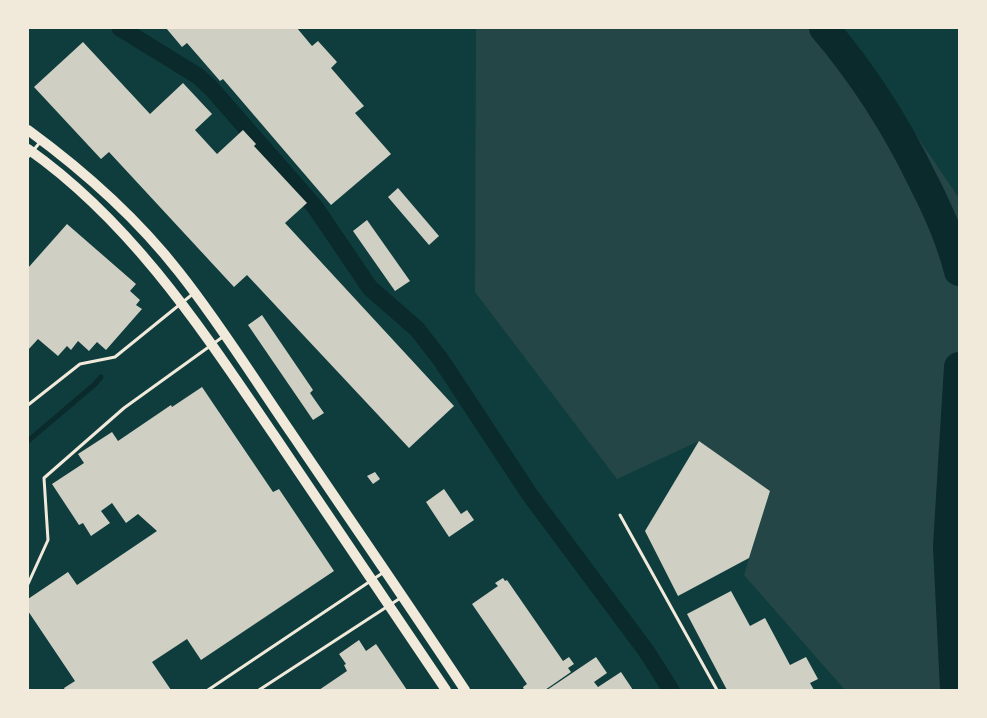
<!DOCTYPE html>
<style>
body{margin:0}
#map{position:relative;width:987px;height:718px;overflow:hidden;background:#0f3d3e;font-family:"DejaVu Sans",sans-serif}
canvas{display:block}
.frame{position:absolute;inset:0;border:29px solid #f1e9da;pointer-events:none}
</style>
<div id="map">
<canvas width="987" height="718"></canvas>
<div class="frame"></div>
</div>
<script>
const g = document.querySelector('canvas').getContext('2d');
g.lineJoin = 'round';
function paint(path, color) { g.fillStyle = color; g.fill(path, 'evenodd'); }
function stroke(path, color, width, dash) { g.strokeStyle = color; g.lineWidth = width; g.lineCap = dash ? 'butt' : 'round'; g.setLineDash(dash || []); g.stroke(path); }
paint(new Path2D(`
 M476,28H843L959,198V690H845L744,575L770,491L699,441L617,479L475,292Z`), '#244646');
stroke(new Path2D(`
 M28,441L95,384L101,377`), '#0a2a2b', 5);
stroke(new Path2D(`
 M120,28L198,76L212,89L315,207L370,288L417,329L441,360L530,495L647,652L671,690`), '#0a2a2b', 17);
stroke(new Path2D(`
 M824,28C864,75 896,125 923,181C938,210 951,239 959,271
 M955,690L948,546L959,367`), '#0a2a2b', 30);
paint(new Path2D(`
 M166,28H297L312,46L318,41L337,62L331,68L364,106L355,113L391,154L331,205L223,79L220,81L187,43L182,47Z
 M83,42L150,114L183,83L212,114L195,130L217,154L243,130L256,144L254,146L307,203L285,223L454,406L409,448L247,275L234,287L109,152L101,159L34,87Z
 M398,188L439,236L429,245L388,197Z
 M367,220L410,281L395,291L353,231Z
 M67,224L136,284L130,291L140,300L136,305L142,309L106,350L97,342L89,351L78,341L71,350L67,346L58,356L38,339L28,350V268Z
 M262,315L313,390L310,393L324,413L313,420L248,325Z
 M202,387L273,492L279,489L334,571L201,660L187,639L152,662L171,690H65L64,688L75,681L28,611V599L68,572L77,585L157,531L138,514L126,523L112,503L101,511L110,523L91,536L83,523L79,525L52,484L84,463L78,454L112,432L118,441L171,405L172,407Z
 M699,441L770,491L749,558L678,596L645,531Z
 M375,472L380,479L373,484L367,476Z
 M444,489L461,514L467,510L474,520L449,537L426,502Z
 M503,578L505,581L507,580L563,661L569,657L574,664L568,668L571,672L545,690H524L523,687L527,684L472,604L498,586L495,583Z
 M731,591L750,626L765,618L790,665L806,657L818,679L810,683L814,690H727L687,614Z
 M359,640L366,651L376,644L407,690H319L347,671L344,665L346,664L339,654Z
 M596,657L607,673L594,682L598,687L621,672L633,690H547Z`), '#cfcfc3');
stroke(new Path2D(`
 M28,157L41,141
 M28,405L80,364L115,357L194,293
 M620,515L717,690
 M28,584L48,540L44,478L124,408L224,336
 M208,690L384,572
 M259,690L402,597`), '#f1e9da', 3);
stroke(new Path2D(`
 M28,130C84,171 136,217 179,272C221,325 256,382 294,437C351,521 409,605 465,690
 M28,149C133,223 203,331 274,435C331,520 388,605 446,690`), '#f1e9da', 10);
</script>
